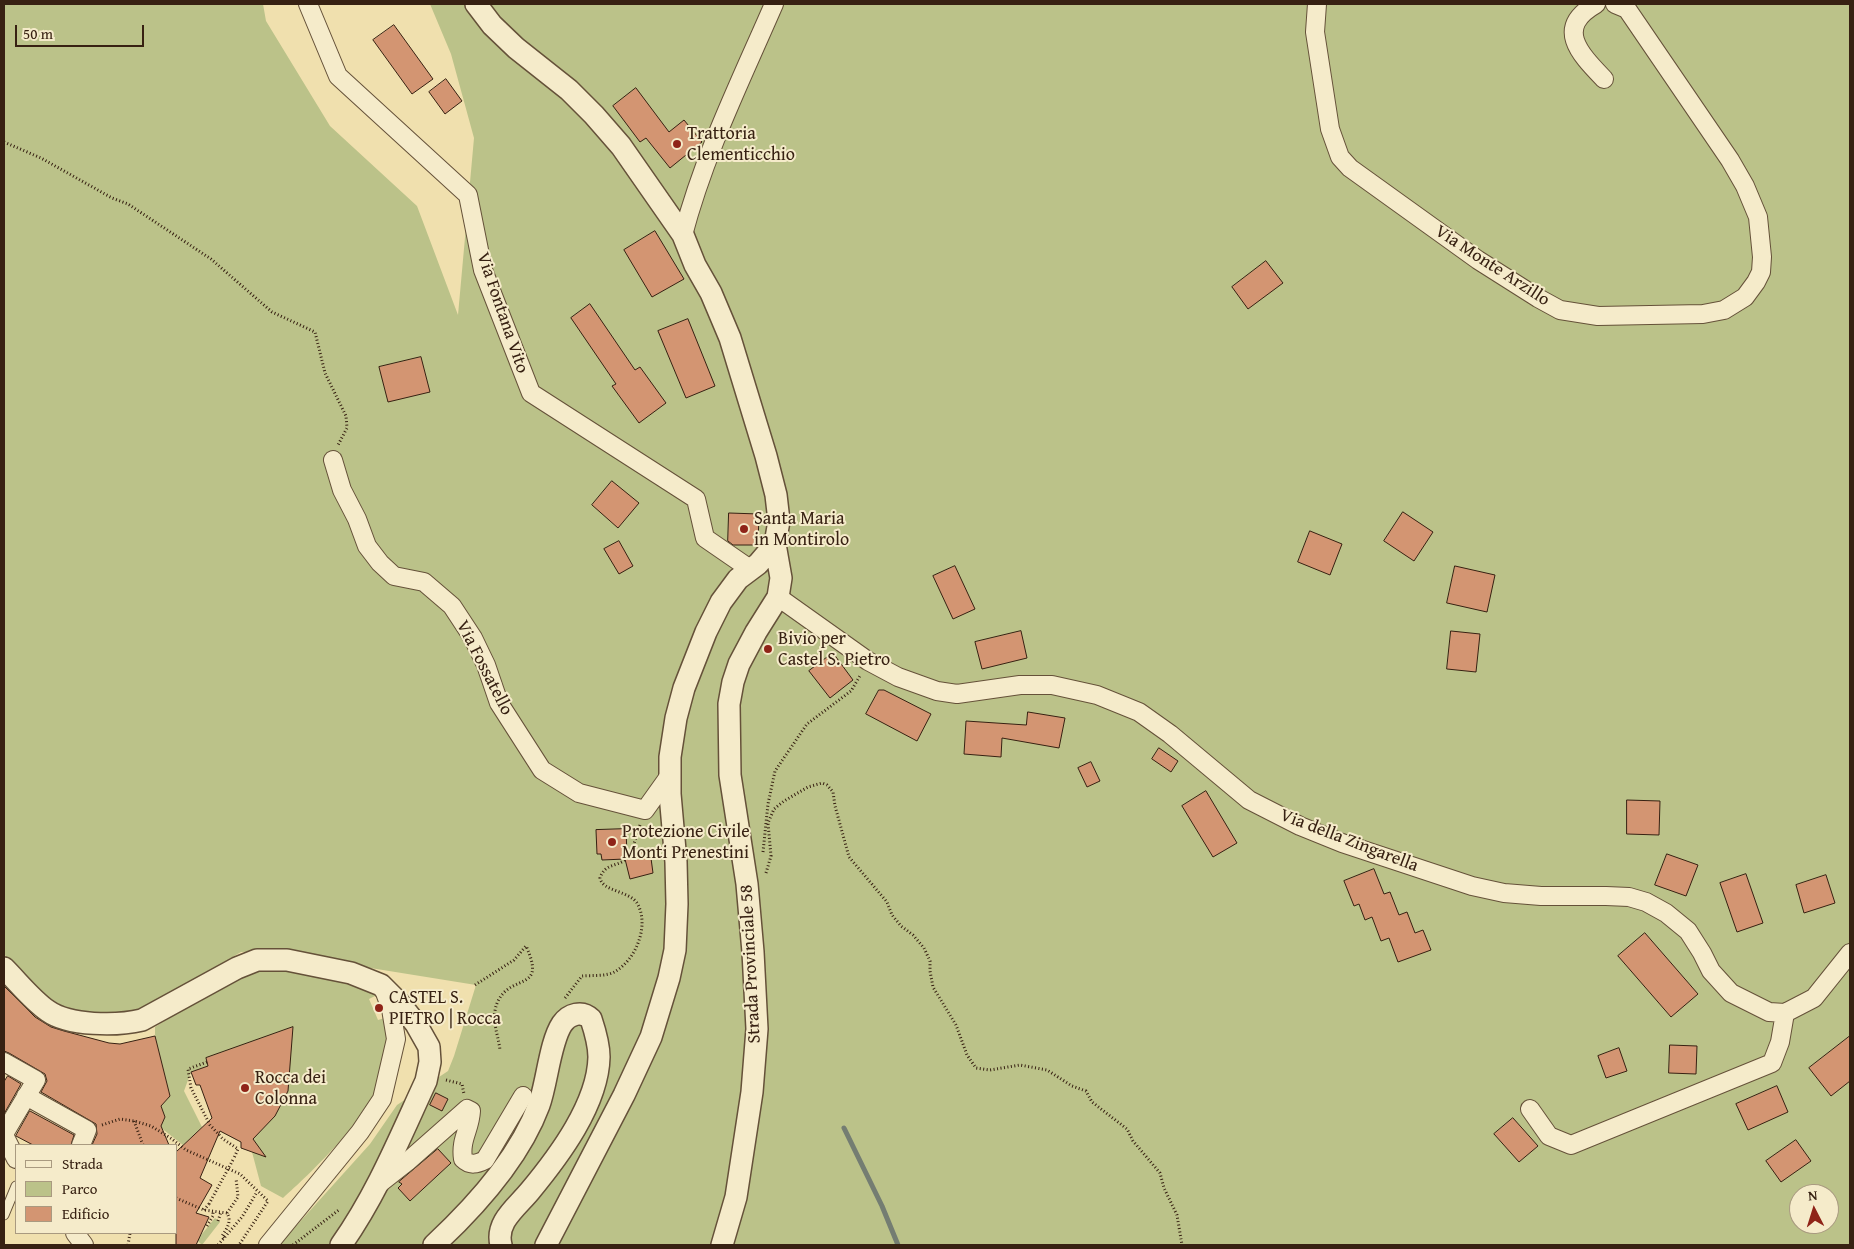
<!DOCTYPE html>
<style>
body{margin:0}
#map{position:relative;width:1854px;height:1249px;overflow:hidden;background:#f0e0ae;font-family:"Gentium Book Plus",serif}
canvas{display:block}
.frame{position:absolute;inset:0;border:5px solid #372112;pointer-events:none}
.legend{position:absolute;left:15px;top:1144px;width:162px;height:90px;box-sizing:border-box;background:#f5ebca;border:1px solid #a99a80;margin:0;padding:6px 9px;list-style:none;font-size:15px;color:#372112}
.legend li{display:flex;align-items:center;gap:10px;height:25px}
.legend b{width:25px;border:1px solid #a99a80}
.north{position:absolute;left:1789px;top:1184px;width:50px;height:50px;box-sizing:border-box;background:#f5ebca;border:1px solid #a99a80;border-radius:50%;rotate:355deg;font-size:14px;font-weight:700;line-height:20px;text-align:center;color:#372112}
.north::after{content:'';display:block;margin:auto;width:18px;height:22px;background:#8f2418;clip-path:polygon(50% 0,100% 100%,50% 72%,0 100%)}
.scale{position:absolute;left:15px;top:25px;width:129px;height:22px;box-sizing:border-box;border:2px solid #372112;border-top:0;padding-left:6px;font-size:15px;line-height:18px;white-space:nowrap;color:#372112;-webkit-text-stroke:4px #f5ebca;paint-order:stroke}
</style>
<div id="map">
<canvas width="1854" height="1249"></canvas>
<div class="frame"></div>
<ul class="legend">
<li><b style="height:6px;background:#f5ebca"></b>Strada</li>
<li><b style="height:14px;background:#bbc289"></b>Parco</li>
<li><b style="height:14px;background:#d39572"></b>Edificio</li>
</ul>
<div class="north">N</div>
<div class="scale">50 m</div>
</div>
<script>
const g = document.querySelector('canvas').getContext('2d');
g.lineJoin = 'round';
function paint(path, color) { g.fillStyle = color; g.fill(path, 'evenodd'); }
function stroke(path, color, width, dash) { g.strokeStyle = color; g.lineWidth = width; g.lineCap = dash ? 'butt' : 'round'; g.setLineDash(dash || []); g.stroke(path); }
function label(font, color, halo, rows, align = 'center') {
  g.font = font + ' "Gentium Book Plus",serif'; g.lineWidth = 4; g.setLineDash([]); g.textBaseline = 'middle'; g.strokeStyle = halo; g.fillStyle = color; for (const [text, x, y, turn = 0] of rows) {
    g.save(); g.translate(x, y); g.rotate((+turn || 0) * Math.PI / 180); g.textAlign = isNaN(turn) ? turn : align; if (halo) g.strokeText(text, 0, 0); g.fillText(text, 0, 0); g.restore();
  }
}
paint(new Path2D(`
 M4,4H263L266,21L330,126L417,206L458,315L474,138L451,54L430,4H1850V1245H279L370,1144L397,1105L448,1071L454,1056L476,985L265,951L241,952L182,987L131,1013L85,1014L65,1008L33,987L4,954ZM1799,1194H1829V1224H1799Z
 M281,966L321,973L379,994L369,999L378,1020L388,1017C387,1036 384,1066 378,1085C369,1117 309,1175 283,1198L261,1186L252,1152L241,1148V1142L221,1132L216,1127L200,1085L208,1066L191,1072L184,1091L202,1127L183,1145L160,1127L165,1117L161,1106L170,1096L155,1036V1027L238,974Z
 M215,1218L220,1222L202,1245L197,1240Z`), '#bbc289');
stroke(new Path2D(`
 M844,1128L882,1206L898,1245`), '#747d72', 5);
const building = new Path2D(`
 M394,25L433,79L412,94L373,40Z
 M446,79L462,101L445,114L429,92Z
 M636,88L669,132L684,120L702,142L670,168L646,138L640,142L613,106Z
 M655,231L684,279L652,297L624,250Z
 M1266,261L1283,283L1248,309L1232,287Z
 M590,304L635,370L640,367L666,403L639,423L612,386L616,384L571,318Z
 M688,319L715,386L686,398L658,331Z
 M421,357L430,392L388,402L379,367Z
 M612,481L639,503L618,528L592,505Z
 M1403,512L1433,532L1414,561L1384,541Z
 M729,513L759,514L758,545H733L728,541Z
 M1310,531L1342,544L1330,575L1298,562Z
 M619,541L633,566L619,574L604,549Z
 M955,566L975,609L953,619L933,576Z
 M1455,566L1495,575L1487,612L1447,603Z
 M1021,631L1027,658L982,669L975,642Z
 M1451,631L1480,634L1476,672L1447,669Z
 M833,653L853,680L830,698L809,671Z
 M879,690H884L931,714L917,741L866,714Z
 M1028,712L1065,718L1059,748L1002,738L1001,757L964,754L966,721L1026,725Z
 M1159,748L1178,761L1171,772L1152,759Z
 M1091,762L1100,781L1087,787L1078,768Z
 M1206,791L1237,843L1213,857L1182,806Z
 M1627,800L1660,801L1659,835L1627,834Z
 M626,829L627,855L650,851L653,873L630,879L625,859L602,860L601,854H597L596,830Z
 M1667,854L1698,865L1686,896L1655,885Z
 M1374,869L1384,894L1390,892L1399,915L1407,912L1415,933L1423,930L1431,950L1398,962L1389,938L1381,941L1372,917L1365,920L1359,904L1354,906L1344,881Z
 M1746,874L1763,923L1737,932L1720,883Z
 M1826,875L1835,903L1804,913L1796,885Z
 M1645,933L1698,994L1671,1017L1618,956Z
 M4,986L35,1017L51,1027L64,1031L109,1043L120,1044L155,1036L170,1096L161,1106L165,1117L161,1126L169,1145H92L97,1134L96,1124L41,1092L47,1081L45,1074L9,1053L4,1051Z
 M293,1027L288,1091L275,1116L253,1139L266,1157L241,1148V1142L220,1131L200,1178L212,1185L196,1213L209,1217L196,1245H176V1152L212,1118L200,1085H196L191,1072L208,1066L206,1058Z
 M1850,1036V1081L1831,1096L1809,1068Z
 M1670,1045L1697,1046L1696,1074L1669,1073Z
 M1619,1048L1627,1071L1606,1078L1598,1056Z
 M8,1076L21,1084L4,1114V1082Z
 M1777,1086L1788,1112L1748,1130L1736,1104Z
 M436,1093L448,1099L442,1111L430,1105Z
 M30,1111L74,1135L71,1145H33L16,1136Z
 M1513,1118L1538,1146L1519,1162L1494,1134Z
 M1796,1140L1811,1161L1781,1182L1766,1161Z
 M438,1149L451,1163L410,1201L398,1188L402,1184L399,1182Z`);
paint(building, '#d39572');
stroke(building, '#372112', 1);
const service = new Path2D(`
 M4,1215L16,1186`);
const minor = new Path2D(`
 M308,4L338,76L468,195L483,270L531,393L696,499L705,538L750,569
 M1317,4L1315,32L1330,129L1340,157L1350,168L1478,260L1538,298L1560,310L1598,316L1703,314L1724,310L1745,297L1756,282L1761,272L1762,257L1758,217L1745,186L1730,160L1627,9L1615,4
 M1596,4C1554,28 1580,54 1604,79
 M683,235C704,155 741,80 774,4
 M333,460L342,490L357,519L367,546L380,563L394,576L424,582L452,606L473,638L486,665L499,703L542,770L579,793L645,810L670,775
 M778,597L868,661L898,677L937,691L957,694L1020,685H1052L1097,695L1139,712L1170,734L1249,800L1300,826L1342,843L1472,886L1504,893L1541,896H1606L1629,897L1646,902L1666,913L1688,931L1702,953L1711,971L1731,993L1769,1012L1785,1013L1814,998L1850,953
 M4,1062L36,1080L4,1134
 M26,1096L87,1130L81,1145
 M1530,1109L1549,1136L1571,1145L1772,1063L1780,1042L1785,1013
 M4,1135L16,1159
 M379,1184L407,1162L467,1109L471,1111C470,1130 460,1139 463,1159C470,1166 477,1164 485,1160L523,1096
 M75,1233L84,1245
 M268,1245L360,1132L382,1099L396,1039L391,1009L384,990`);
const tertiary = new Path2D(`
 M476,4L492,25L516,48L569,90L594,115L621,146L683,235L695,265L711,293L730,338L766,456L776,495L779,521L775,544L781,578L778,597L756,632L739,664L733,682L729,704L730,775L747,884L753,952L757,1029L752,1092L736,1197L722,1245
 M4,968C18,982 32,1000 48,1011C69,1026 117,1026 142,1020L237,968L257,960H287L351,973L381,985L401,1005L416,1024L429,1047L430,1062L426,1081C400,1137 377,1194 341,1245
 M434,1245C475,1207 519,1159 539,1105C547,1083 550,1042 562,1024C569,1014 582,1010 591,1019C595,1031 599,1044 599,1057C598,1104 559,1156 530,1191C517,1207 495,1222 501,1245
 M546,1245L624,1095L651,1037L669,978L675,950L677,904L676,862L670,794V757L676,718L684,688L706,632L721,602L738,579L758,564L775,544`);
stroke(service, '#655139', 11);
stroke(minor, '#655139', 20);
stroke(tertiary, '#655139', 24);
stroke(new Path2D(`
 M4,142L41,158L112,198L128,204L211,259L272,312L315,332L325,373L346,416L347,428L338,445
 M763,852L768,804L775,771L807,724L851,691L861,674
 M766,873L771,856L768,823L774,809L784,801L808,787L822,783L827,785L833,792L835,806L849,857L887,902L892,915L901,926L913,935L924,948L930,961V971L933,987L956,1025L967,1055L976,1068L990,1070L1020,1065L1047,1070L1072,1086L1086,1091L1092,1102L1127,1129L1133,1141L1160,1173L1164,1188L1177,1215L1182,1245
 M475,985L514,960L526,946C547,992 512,973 498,1001C490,1018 498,1033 500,1050
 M565,998L582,976C592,975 607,977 616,971C636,959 650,925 637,903C629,891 602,891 600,878C605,863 617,867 626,859C632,854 637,833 640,825
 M207,1062L188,1069L191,1088L210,1125L223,1139L238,1149L234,1158
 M446,1080L462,1084L464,1094
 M134,1121L143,1145
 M102,1125L120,1119L134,1121L151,1126L172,1139L186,1150L240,1174L268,1201L239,1245
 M176,1198L204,1210L227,1213C232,1222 227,1228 222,1236L224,1238
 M204,1210L209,1204
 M227,1213L238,1197L236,1178
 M218,1221L221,1212
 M207,1226L213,1216V1212
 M128,1245L130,1233
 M218,1245L242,1217L257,1192
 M293,1245L340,1209`), '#372112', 3, [1, 2.5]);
stroke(service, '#f5ebca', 9);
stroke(minor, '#f5ebca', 18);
stroke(tertiary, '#f5ebca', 21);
stroke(new Path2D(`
 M209,1204L234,1158`), '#372112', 3, [1, 2.5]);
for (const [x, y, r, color] of [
 [677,144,5,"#8f2418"],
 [744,529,5,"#8f2418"],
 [768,649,5,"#8f2418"],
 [612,842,5,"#8f2418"],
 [379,1008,5,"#8f2418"],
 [245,1088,5,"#8f2418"]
]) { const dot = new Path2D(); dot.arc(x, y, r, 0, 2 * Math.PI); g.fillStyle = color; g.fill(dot); stroke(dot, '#f5ebca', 2); }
label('18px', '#372112', '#f5ebca', [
 ["Trattoria",687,134],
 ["Clementicchio",687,155],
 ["Santa Maria",754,519],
 ["in Montirolo",754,540],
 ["Bivio per",778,639],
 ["Castel S. Pietro",778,660],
 ["Protezione Civile",622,832],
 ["Monti Prenestini",622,853],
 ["CASTEL S.",389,998],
 ["PIETRO | Rocca",389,1019],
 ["Rocca dei",255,1078],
 ["Colonna",255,1099]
], 'left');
label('18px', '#372112', '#f5ebca', [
 ["Via Monte Arzillo",1492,266,33],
 ["Via Fontana Vito",502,313,71],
 ["Via Fossatello",484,668,63],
 ["Via della Zingarella",1349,841,21],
 ["Strada Provinciale 58",751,964,-93]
]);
</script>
